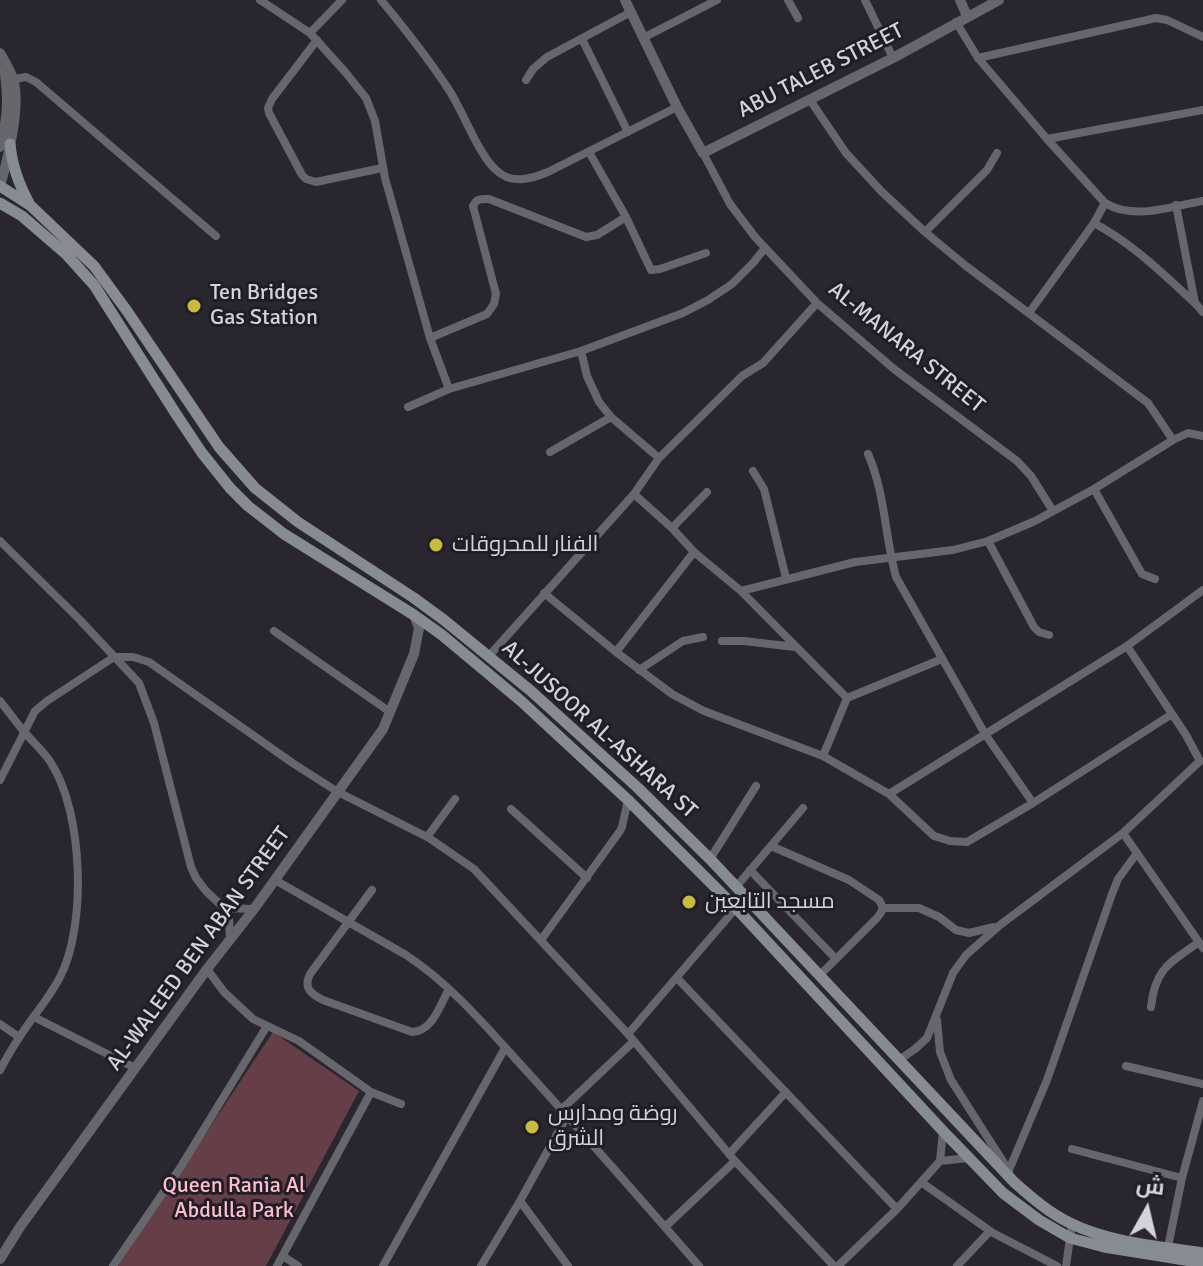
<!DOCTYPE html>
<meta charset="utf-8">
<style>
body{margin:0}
#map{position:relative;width:1203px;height:1266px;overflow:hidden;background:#292630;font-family:Signika,Cairo,sans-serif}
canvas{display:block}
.north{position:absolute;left:1107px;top:1170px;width:80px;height:80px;-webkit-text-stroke:6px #1f1d26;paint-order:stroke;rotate:8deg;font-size:22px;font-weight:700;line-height:32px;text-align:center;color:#d4d3da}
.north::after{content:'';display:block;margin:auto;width:28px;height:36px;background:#d4d3da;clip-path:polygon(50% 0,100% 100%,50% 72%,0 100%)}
</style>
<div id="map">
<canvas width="1203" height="1266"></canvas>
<div class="north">ش</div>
</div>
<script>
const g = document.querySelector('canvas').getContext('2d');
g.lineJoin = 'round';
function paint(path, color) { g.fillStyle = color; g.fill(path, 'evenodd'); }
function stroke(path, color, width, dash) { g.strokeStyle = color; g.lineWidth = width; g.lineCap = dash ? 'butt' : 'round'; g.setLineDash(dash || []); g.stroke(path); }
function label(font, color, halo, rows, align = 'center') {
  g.font = font + ' Signika,Cairo,sans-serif'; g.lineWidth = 6; g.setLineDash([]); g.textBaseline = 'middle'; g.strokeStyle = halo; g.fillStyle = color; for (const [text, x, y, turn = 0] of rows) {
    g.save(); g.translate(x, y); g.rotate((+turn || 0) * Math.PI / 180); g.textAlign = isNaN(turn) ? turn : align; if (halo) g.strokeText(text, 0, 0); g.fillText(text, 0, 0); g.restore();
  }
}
paint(new Path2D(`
 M273,1032L359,1091L266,1266H118Z`), '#663e48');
stroke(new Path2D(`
 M260,0L310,33L346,73L366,98L375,121L385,178L430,338L449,389
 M381,0C405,29 428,58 449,90C463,111 478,154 496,170C511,185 531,179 548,172L677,107
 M788,0L798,18
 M865,0L893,58
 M956,22L978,58L1047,139L1105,203C1135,221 1171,206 1203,201
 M310,33L342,0
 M645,37L717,0
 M582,39L628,132
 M317,40L272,99L268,108L269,113L302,175L306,179L316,182L382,168
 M978,58L1156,18L1167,20L1203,37
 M14,79L26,77L36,82L216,236
 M526,80L533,69L547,57L631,12
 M810,100L846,153L882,192L925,232L966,266L1148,403L1173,440
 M1047,139L1203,110
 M703,153L730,204L755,237L817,303L894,369L1017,461L1031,476L1053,511
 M1176,205L1195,303
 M626,217L651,270L660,269L706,253
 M1094,223C1133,244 1162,273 1195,303L1203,312
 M925,232L987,170L997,153
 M1029,313L1094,223L1105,203
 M430,338L487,314L494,304L496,294L473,206C477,198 481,199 489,199L586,237L597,235L626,217L589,152
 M581,351L587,376L599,402L611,417L659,458
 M408,407L449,389L581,351L683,313L708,300L732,284L753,263L765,248
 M550,452L611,417
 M868,454C885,492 885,537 896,577L985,734L1033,803
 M753,471L764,489L786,578
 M1094,489L1142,574L1155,579
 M634,494L672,528L694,552L741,591L847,698
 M672,528L707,492
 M0,541L79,619L139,683L154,723L191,867L196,878L206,891L224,908L229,919L230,939
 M988,541L1034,627L1039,632L1049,635
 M741,591L855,562L953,550L988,541L1035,521L1094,489L1173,440L1188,433L1203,436
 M544,593L616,652L672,694L704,711L823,756L889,794L934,836L950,841L967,842L1033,803L1172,714
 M274,631L390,712
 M722,641H744L795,647
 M616,652L694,552
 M488,657L634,494L659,458L742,376L763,363L817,303
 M639,670L683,641L703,637
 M0,701C9,712 17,724 27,735C35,744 45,753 51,763C83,812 87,925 60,977C49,999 32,1017 19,1038C12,1048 6,1059 0,1070
 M823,756L847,698L942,659
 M0,780L35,711L47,701L114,657H133L149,662L294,764L338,792L429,838L474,869L628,1034L735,1161L834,1266
 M889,794L1127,646L1203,590
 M511,809L587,878
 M1123,833L1203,948
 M427,837L455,799
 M771,846L849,880L879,900C885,909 882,912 876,919L819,976
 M710,859L756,786
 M750,870L836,959
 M275,880L406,955C455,987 493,1035 533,1078C589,1140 644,1203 699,1266
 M736,887L803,808
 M372,890L310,974C303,988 311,994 323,1000L412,1032C433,1031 440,1005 449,989
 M224,908L254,909
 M883,908H919L939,917L956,930L969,933L994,927
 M541,940L620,831L622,827L628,800
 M207,969L224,992L253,1019L299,1041L371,1092L401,1104
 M677,978L897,1209
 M1151,1007C1155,968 1170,963 1199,942
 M34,1017L135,1068
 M937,1020L940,1052L951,1080L1009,1171
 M0,1024L19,1037
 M628,1034L736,908
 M899,1060L915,1049L927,1038L953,973L966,955L1000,925L1123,833L1200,761L1186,735L1127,646
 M1126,1066L1203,1084
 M561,1110L634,1041
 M1072,1149L1182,1178
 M729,1154L786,1092
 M940,1161L969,1158
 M1009,1170L1047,1080L1112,894L1118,879L1137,853
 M921,1182L993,1233L1057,1266
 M520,1201L568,1266
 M665,1227L735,1161
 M1168,1247L1182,1178L1203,1101
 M283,1256L298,1266
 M113,1266L180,1168L267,1026
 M277,1266L371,1092
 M383,1266L505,1048
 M481,1266L520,1201L567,1116
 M838,1266L897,1209L940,1161L943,1131
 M957,1266L990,1231
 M1066,1266L1072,1224`), '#65676d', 8);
stroke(new Path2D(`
 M625,0L677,107L703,153L893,58L999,0
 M960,0L967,16
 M0,53C5,62 12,73 14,82C20,109 8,159 0,186
 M0,147C8,116 9,99 4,68
 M0,1259L20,1227L207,969L254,909L383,729L414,654L419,628L414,615`), '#65676d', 10);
stroke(new Path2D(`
 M10,144C12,167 19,185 30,205
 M0,186L31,206L94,266L127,311L219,447L255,488L298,522L414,598L444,620L531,691L637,787L710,859L1014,1182C1031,1197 1049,1213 1070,1223C1110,1243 1159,1246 1203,1253
 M0,203L22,216L66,254L94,285L176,414L202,453L230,488L248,506L284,534L414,615L442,635L521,701L628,800L736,908L943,1131L1003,1193L1039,1220L1070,1238L1104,1247L1203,1263`), '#878b93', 11);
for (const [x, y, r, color] of [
 [194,306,8,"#c9bb3b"],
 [436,545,8,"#c9bb3b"],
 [689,902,8,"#c9bb3b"],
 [532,1127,8,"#c9bb3b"]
]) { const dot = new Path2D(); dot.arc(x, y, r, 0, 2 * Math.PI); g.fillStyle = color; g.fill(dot); stroke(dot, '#1f1d26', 3); }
label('22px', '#d4d3da', '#1f1d26', [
 ["ABU TALEB STREET",821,71,-27],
 ["AL-MANARA STREET",906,348,39],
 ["AL-JUSOOR AL-ASHARA ST",599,730,42],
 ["AL-WALEED BEN ABAN STREET",199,949,-54]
]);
label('22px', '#d4d3da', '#1f1d26', [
 ["Ten Bridges",210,293],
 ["Gas Station",210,318],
 ["الفنار للمحروقات",452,545],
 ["مسجد التابعين",705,902],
 ["روضة ومدارس",548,1114],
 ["الشرق",548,1139]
], 'left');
label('22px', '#ffbccb', '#1f1d26', [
 ["Queen Rania Al",234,1186],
 ["Abdulla Park",234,1211]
]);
</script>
